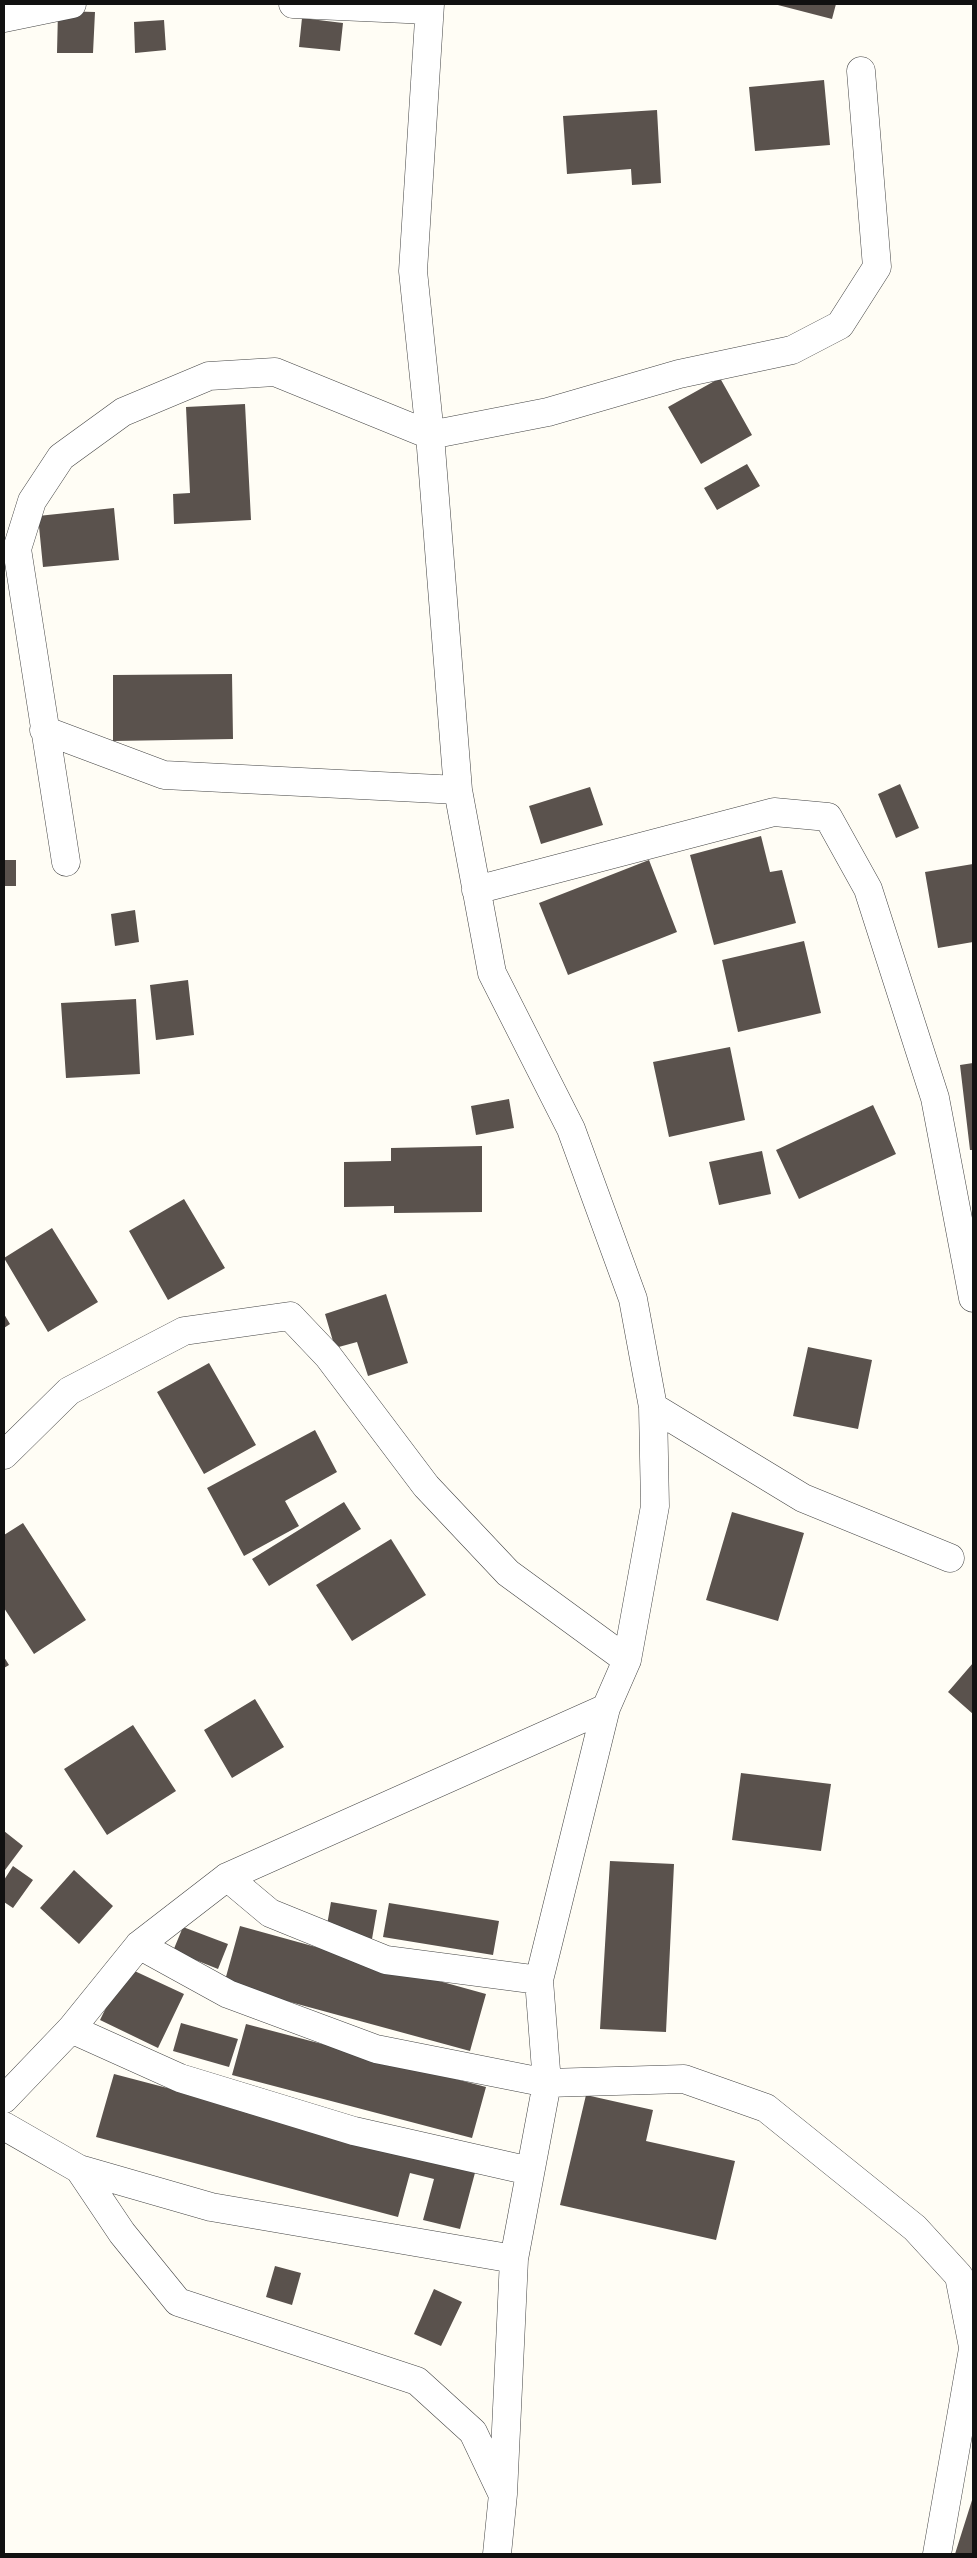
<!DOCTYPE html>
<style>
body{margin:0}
#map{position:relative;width:977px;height:2558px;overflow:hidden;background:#fffdf5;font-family:"Playfair Display",serif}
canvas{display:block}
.frame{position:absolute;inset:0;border:5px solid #111;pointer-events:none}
</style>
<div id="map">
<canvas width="977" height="2558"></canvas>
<div class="frame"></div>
</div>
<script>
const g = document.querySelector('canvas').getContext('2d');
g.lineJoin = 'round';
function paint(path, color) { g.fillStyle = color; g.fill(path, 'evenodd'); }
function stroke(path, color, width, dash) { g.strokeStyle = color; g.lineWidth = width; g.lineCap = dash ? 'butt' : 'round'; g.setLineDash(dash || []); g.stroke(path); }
paint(new Path2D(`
 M774,4H836L832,19Z
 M58,11L95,12L93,53H57Z
 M302,18L343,23L340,51L299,47Z
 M164,20L166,50L135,53L134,22Z
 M824,80L830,145L755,151L749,87Z
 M657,110L661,183L632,185L631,169L567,174L563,116Z
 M720,378L752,435L701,464L668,407Z
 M245,404L251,520L174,524L173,494L190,493L186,407Z
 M747,464L760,486L717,510L704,488Z
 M114,508L119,560L43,567L38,516Z
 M232,674L233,739L113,741V675Z
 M900,784L919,828L896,838L878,794Z
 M590,787L603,825L541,844L529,806Z
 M761,836L770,872L782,870L796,923L714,945L690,855Z
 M4,860H16V886H4Z
 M649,860L677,932L568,975L539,903Z
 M973,864V942L938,948L925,872Z
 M135,910L139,942L115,946L111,914Z
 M804,941L821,1013L738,1032L722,960Z
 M188,980L194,1035L156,1040L150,985Z
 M136,999L140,1074L66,1078L61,1003Z
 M730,1047L745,1120L669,1137L653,1062Z
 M973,1063V1150H970L960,1065Z
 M509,1099L514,1128L476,1135L471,1106Z
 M873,1105L896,1154L799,1199L776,1150Z
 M482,1146V1212L394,1213V1206L344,1207V1162L391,1161V1148Z
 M762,1151L771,1194L719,1205L709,1162Z
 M184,1199L225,1268L168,1300L129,1231Z
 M52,1228L98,1302L48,1332L4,1258Z
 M386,1294L408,1363L368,1376L357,1342L335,1348L325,1314Z
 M4,1314L10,1324L4,1328Z
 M808,1347L872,1360L858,1429L793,1416Z
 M209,1363L256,1445L204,1474L157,1392Z
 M315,1430L337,1472L285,1501L299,1526L244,1556L207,1488Z
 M344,1502L361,1529L269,1586L252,1559Z
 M732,1512L804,1533L778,1621L706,1600Z
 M23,1523L86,1620L34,1654L4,1608V1535Z
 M391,1539L426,1595L352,1641L316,1585Z
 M4,1657L9,1665L4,1668Z
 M973,1663V1714L948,1692Z
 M255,1699L284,1747L232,1778L204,1730Z
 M133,1725L176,1791L107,1835L64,1769Z
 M741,1773L831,1784L821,1851L732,1840Z
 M4,1831L23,1846L5,1870L4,1869Z
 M610,1861L674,1864L666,2032L600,2029Z
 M13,1866L33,1880L13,1908L4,1902V1880Z
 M74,1870L113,1906L79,1944L40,1908Z
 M331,1902L377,1910L372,1939L326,1931Z
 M389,1903L499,1921L493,1955L383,1937Z
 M240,1926L486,1994L470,2051L224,1984Z
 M183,1927L228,1944L218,1969L173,1951Z
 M126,1967L184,1994L158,2048L100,2020Z
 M181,2023L238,2039L229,2067L173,2051Z
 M246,2024L486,2087L472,2138L232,2075Z
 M114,2074L476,2169L460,2229L423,2220L434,2179L410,2173L398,2217L96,2137Z
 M586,2095L653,2110L646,2141L735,2161L716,2240L560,2205Z
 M275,2266L301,2273L292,2305L266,2297Z
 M434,2289L462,2302L441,2346L414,2334Z
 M973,2497V2554H955Z`), '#5a524d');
const minor = new Path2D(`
 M293,4L429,10
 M430,4L413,271L430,435L458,790L492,973L571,1129L633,1299L653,1407L655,1506L627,1660L606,1708L539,1980L547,2083L514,2259L503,2494L497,2554
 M4,18L72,4
 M44,730L164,775L458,790
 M66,862L17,549L32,501L61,457L123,412L209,376L275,372L430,435L548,412L679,374L792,350L840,325L877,267L861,71
 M476,890L774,812L828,817L868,889L935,1098L973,1298
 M653,1407L803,1498L950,1558
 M4,1455L69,1391L184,1331L290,1316L328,1356L426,1486L508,1573L627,1660
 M227,1877L270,1913L386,1960L539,1980
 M139,1945L228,1994L376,2049L547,2083L684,2079L766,2108L915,2228L959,2276L973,2347
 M71,2029L180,2078L354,2131L530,2171
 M4,2099L71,2029L139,1945L227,1877L606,1708
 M4,2126L79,2169L211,2207L514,2259
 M79,2169L122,2233L178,2302L417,2381L473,2432L501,2491
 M937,2554L973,2349`);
stroke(minor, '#444', 29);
stroke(minor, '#fff', 28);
</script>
